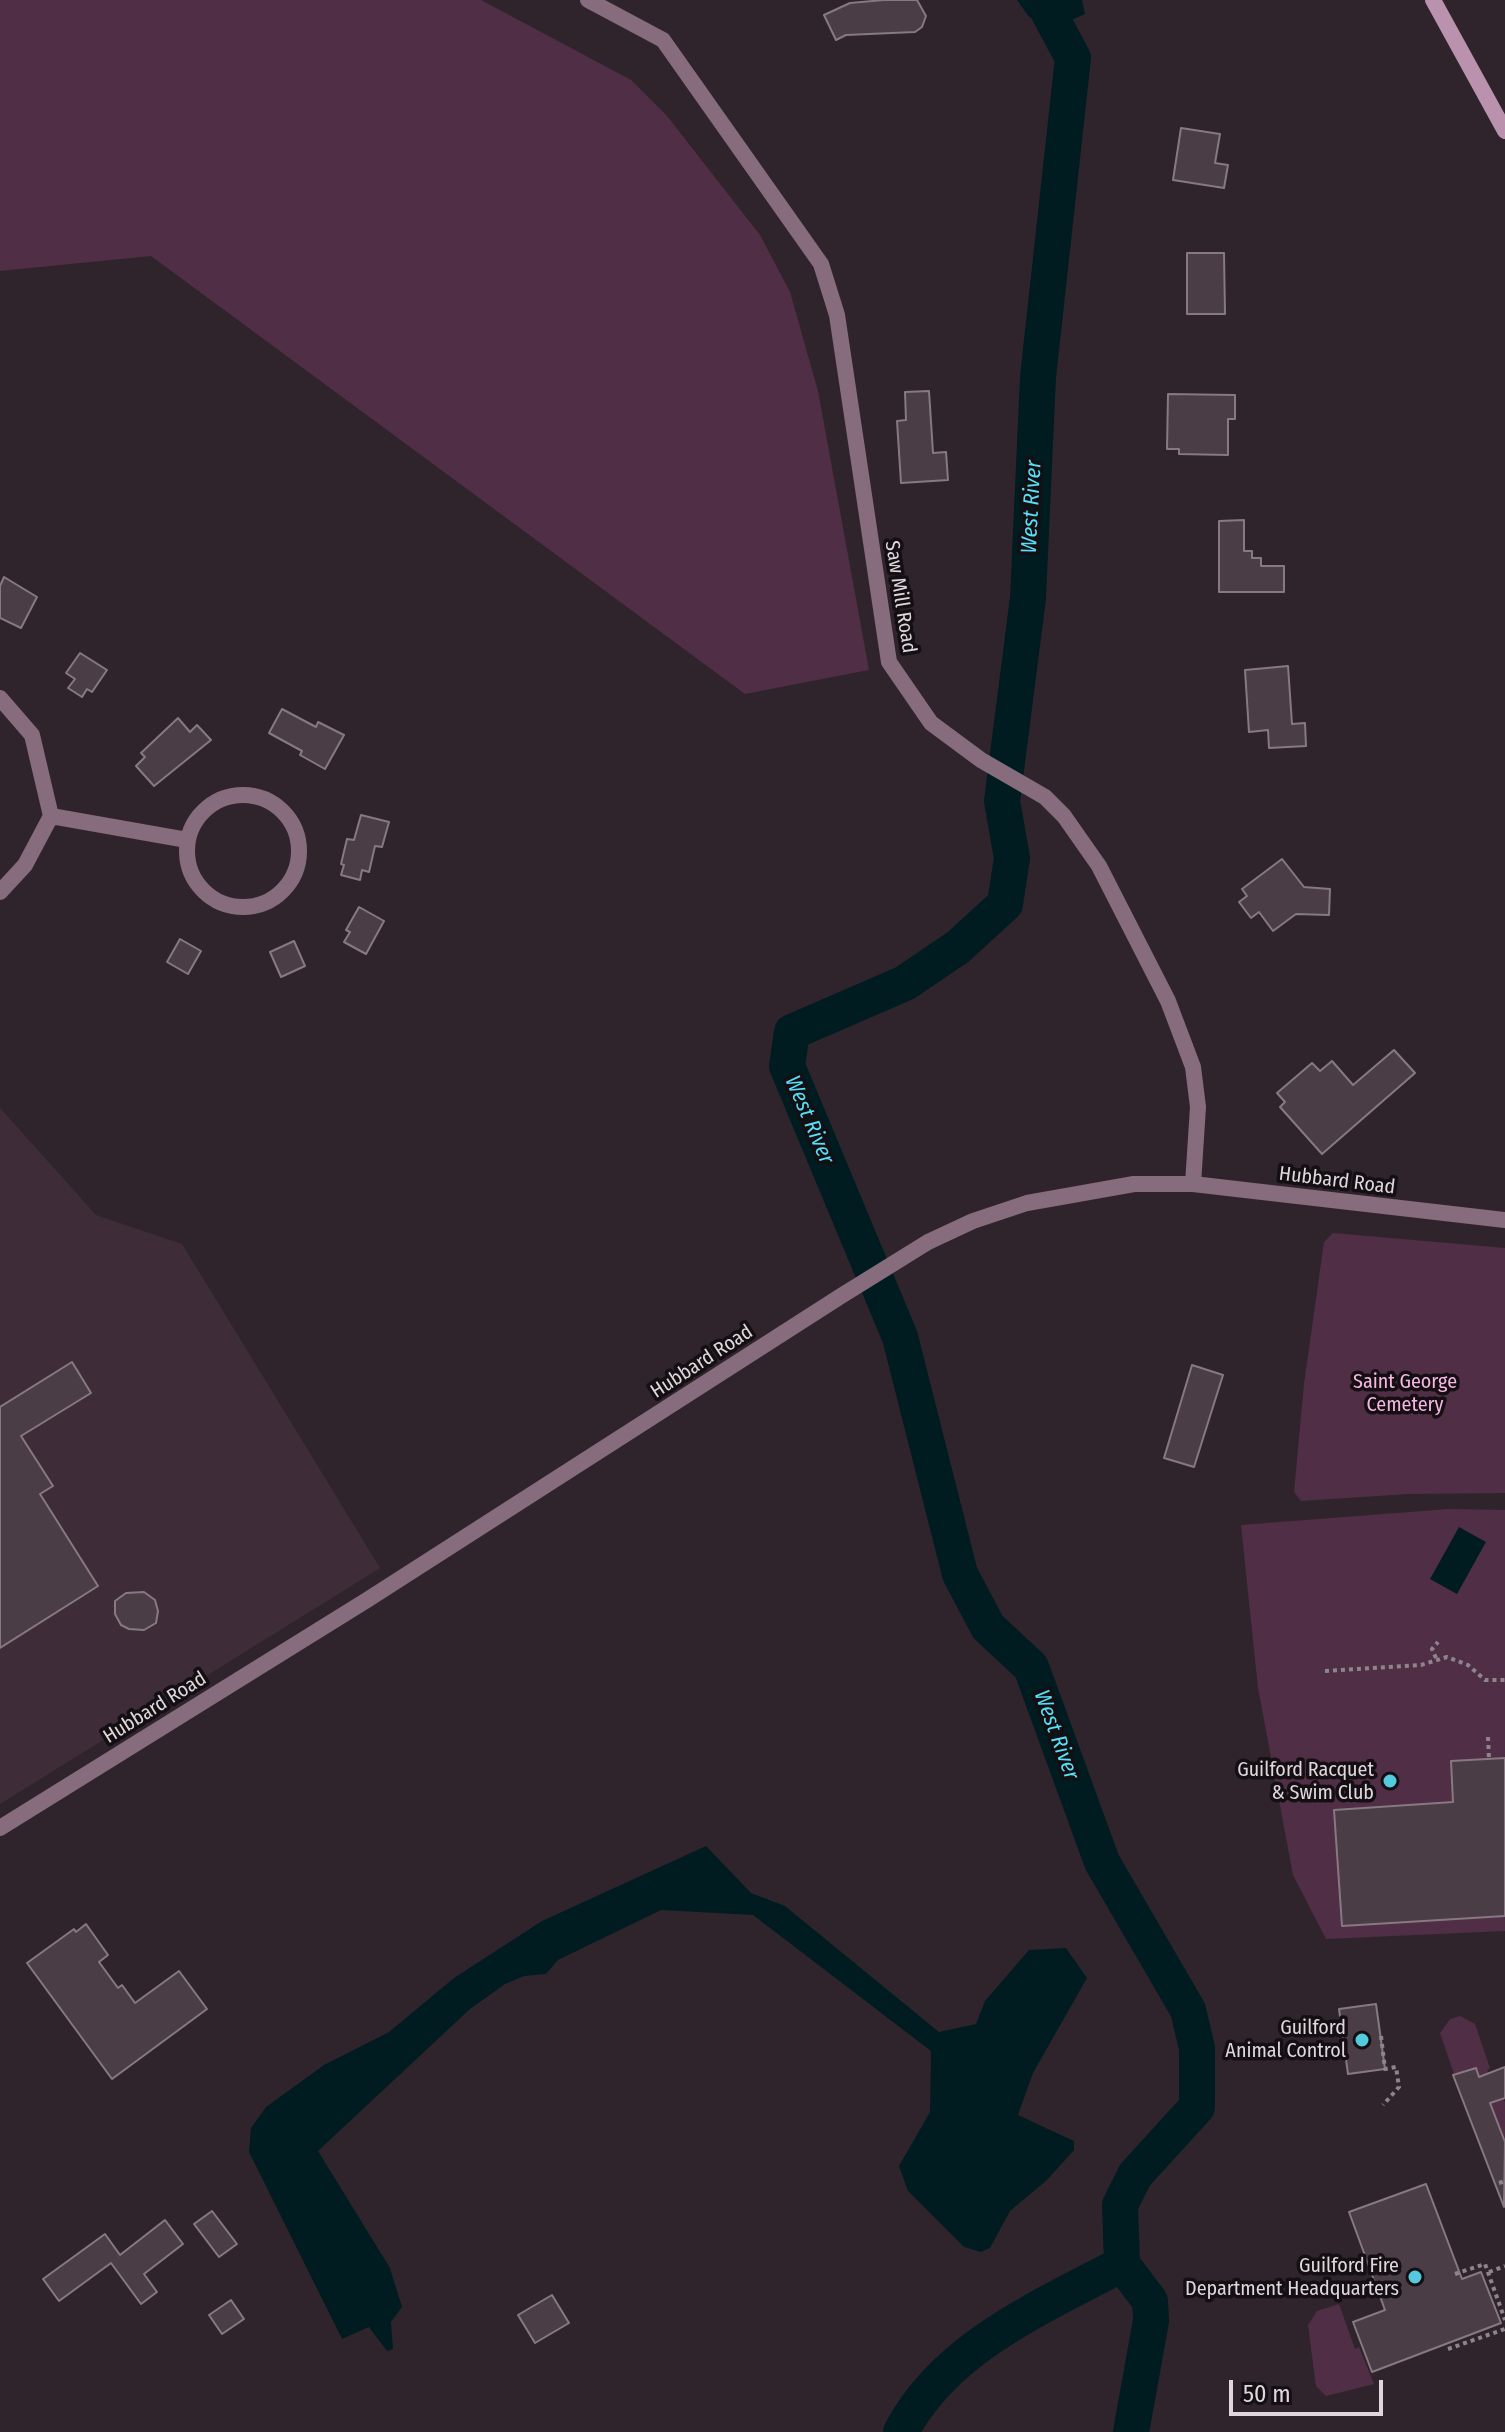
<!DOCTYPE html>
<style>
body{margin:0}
#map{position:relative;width:1505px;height:2432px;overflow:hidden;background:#30242c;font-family:"Fira Sans Condensed",sans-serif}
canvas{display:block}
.scale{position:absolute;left:1229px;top:2380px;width:154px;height:36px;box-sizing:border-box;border:4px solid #dfd7dc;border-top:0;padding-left:10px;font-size:24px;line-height:28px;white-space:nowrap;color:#dfd7dc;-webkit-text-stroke:6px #140f13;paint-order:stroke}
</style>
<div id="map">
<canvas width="1505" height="2432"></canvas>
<div class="scale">50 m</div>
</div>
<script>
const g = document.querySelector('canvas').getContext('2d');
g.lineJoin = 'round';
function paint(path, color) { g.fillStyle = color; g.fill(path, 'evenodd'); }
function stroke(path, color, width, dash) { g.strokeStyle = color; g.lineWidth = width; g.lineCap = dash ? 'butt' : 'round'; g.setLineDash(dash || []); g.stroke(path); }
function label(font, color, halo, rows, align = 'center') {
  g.font = font + ' "Fira Sans Condensed",sans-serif'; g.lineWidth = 7; g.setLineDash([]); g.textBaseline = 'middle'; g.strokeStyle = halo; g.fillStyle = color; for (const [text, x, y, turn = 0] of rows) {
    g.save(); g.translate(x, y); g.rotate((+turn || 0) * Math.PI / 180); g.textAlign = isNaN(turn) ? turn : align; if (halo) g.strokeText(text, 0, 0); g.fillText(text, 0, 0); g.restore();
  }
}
paint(new Path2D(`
 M0,1108L96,1215L182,1244L380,1568L0,1804Z`), '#3e2d38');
paint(new Path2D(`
 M0,0H481L631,80L667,116L760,235L790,292L818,391L869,670L745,694L151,256L0,271Z
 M1333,1233L1505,1248V1493L1408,1494L1301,1501L1294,1492L1304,1384L1324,1242Z
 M1449,1509L1505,1510V1931L1326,1939L1293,1875L1258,1688L1241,1525Z
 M1460,2016L1475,2024L1490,2068L1487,2070L1505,2102V2142L1476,2068L1454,2074L1440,2033L1450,2019Z
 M1339,2304L1355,2349L1359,2347L1374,2384L1326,2396L1316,2386L1308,2325L1317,2311Z`), '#502e46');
paint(new Path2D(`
 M1017,0H1082L1085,14L1067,22L1029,17Z
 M1459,1527L1486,1542L1457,1594L1430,1579Z
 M706,1846L751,1893L785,1906L939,2032L976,2024L985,2001L1029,1950L1066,1948L1087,1978L1033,2073L1018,2115L1074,2141V2150L1047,2180L1010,2211L990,2248L981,2252L964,2247L908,2191L899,2166L930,2112L931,2051L753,1915L661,1910L558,1960L546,1974L524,1976L505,1984L470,2009L318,2151L390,2268L402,2307L391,2322L393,2349L387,2351L369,2327L342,2339L249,2152L251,2128L266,2107L324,2065L389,2032L454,1978L542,1921Z`), '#001c21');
stroke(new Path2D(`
 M1042,0L1073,58L1038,377L1028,598L1002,801L1012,858L1005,904L958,947L905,983L792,1032L787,1066L900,1337L960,1574L988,1627L1031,1667L1102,1862L1188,2010L1197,2048V2107L1135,2175L1120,2205L1122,2264
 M1122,2264L1150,2301L1151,2321L1131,2432
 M901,2432C945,2347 1042,2307 1122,2264`), '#001c21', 36);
const building = new Path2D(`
 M884,0H917L926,16L922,27L915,32L846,35L836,40L824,15L850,3Z
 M1181,128L1220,134L1215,163L1228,165L1224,188L1173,180Z
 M1187,253H1224L1225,314H1187Z
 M929,391L933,453L946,452L948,480L901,483L897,421L906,420L905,392Z
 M1168,394L1235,395V419H1228V455L1179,454V449H1167Z
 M1244,520V551H1252V558H1261V566H1284V592H1219V521Z
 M4,577L37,597L21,628L0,618V586Z
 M80,653L107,670L92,692L87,689L82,697L68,688L75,679L66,673Z
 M1288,666L1292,724L1305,723L1306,746L1269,748L1268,730L1249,732L1245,670Z
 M282,709L316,727L318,722L344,735L325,769L300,755L302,751L269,733Z
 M178,718L190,732L197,725L211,740L154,786L136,766L145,757L141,753Z
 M361,815L389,822L382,847L375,846L369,872L362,870L360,880L341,875L344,865L341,864L347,839L354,840Z
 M1282,859L1304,887L1330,889L1329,915L1296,914L1273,931L1259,912L1251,918L1239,902L1247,896L1242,889Z
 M359,907L384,921L366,954L344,942L350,932L346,930Z
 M180,939L201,951L188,974L167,962Z
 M294,941L305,966L281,977L270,952Z
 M1394,1050L1415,1073L1322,1154L1280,1107L1285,1102L1277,1093L1312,1063L1320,1071L1332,1061L1353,1085Z
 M72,1362L91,1393L21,1436L53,1486L40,1494L98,1586L0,1648V1407Z
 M1192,1365L1223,1375L1194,1467L1164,1458Z
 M144,1592L155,1600L158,1611L156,1623L144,1630L129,1629L121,1625L115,1614V1601L126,1593Z
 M1505,1758V1916L1342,1926L1334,1810L1453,1802L1451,1761Z
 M86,1924L108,1955L99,1962L118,1988L122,1985L135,2003L179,1971L207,2009L112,2079L27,1963L74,1929L76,1932Z
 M1376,2004L1385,2069L1348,2074L1339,2009Z
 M1505,2067V2098L1490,2103L1505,2142L1504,2207L1453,2075L1476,2068L1479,2077Z
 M1426,2184L1462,2279L1481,2272L1501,2323L1372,2372L1353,2322L1385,2310L1349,2212Z
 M212,2211L237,2244L219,2257L194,2224Z
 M165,2220L183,2244L144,2274L157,2292L141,2304L111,2263L59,2301L43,2279L105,2234L120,2255Z
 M552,2295L569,2323L535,2343L518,2315Z
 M231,2300L244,2319L222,2334L209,2315Z`);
paint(building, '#4a3d45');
stroke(building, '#877882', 2);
stroke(new Path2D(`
 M1436,1658L1432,1649L1438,1642
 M1325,1671L1421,1665L1447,1657L1468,1665L1485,1680H1505
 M1488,1737L1489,1759
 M1381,2036L1385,2069L1396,2067L1399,2087L1383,2105
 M1499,2183L1505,2181
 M1489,2272L1505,2266
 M1455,2274L1485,2264L1505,2320
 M1448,2349L1505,2329`), '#8e858b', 4, [4, 4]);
stroke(new Path2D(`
 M588,0L663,40L821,264L837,315L889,662L931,723L981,760L1045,797L1064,816L1099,866L1168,1001L1193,1067L1198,1107L1193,1184
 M0,698L32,735L51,816
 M187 851a56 56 0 1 1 112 0a56 56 0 1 1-112 0Z
 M0,892L25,865L51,816L187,840`), '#866c7d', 16);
stroke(new Path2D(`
 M0,1828L367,1600L841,1296L928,1242L973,1221L1027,1203L1134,1184H1193L1505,1220`), '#866c7d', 16);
stroke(new Path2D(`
 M1433,0L1505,131`), '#bb92ae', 16);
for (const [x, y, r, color] of [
 [1390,1781,8,"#55cade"],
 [1362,2040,8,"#55cade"],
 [1415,2277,8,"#55cade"]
]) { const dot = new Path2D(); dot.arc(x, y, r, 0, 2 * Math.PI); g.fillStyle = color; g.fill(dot); stroke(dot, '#140f13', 3); }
label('20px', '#dfd7dc', '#140f13', [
 ["Saw Mill Road",900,597,81],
 ["Hubbard Road",1337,1181,7],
 ["Hubbard Road",702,1362,-33],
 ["Hubbard Road",155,1708,-32]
]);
label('20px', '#f8b6e3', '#140f13', [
 ["Saint George",1405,1382],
 ["Cemetery",1405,1405]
]);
label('20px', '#dfd7dc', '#140f13', [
 ["Guilford Racquet",1374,1770],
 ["& Swim Club",1374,1793],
 ["Guilford",1346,2028],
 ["Animal Control",1346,2051],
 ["Guilford Fire",1399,2266],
 ["Department Headquarters",1399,2289]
], 'right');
label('italic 22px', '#56dff6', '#140f13', [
 ["West River",1032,507,-87],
 ["West River",809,1120,67],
 ["West River",1056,1735,70]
]);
</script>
